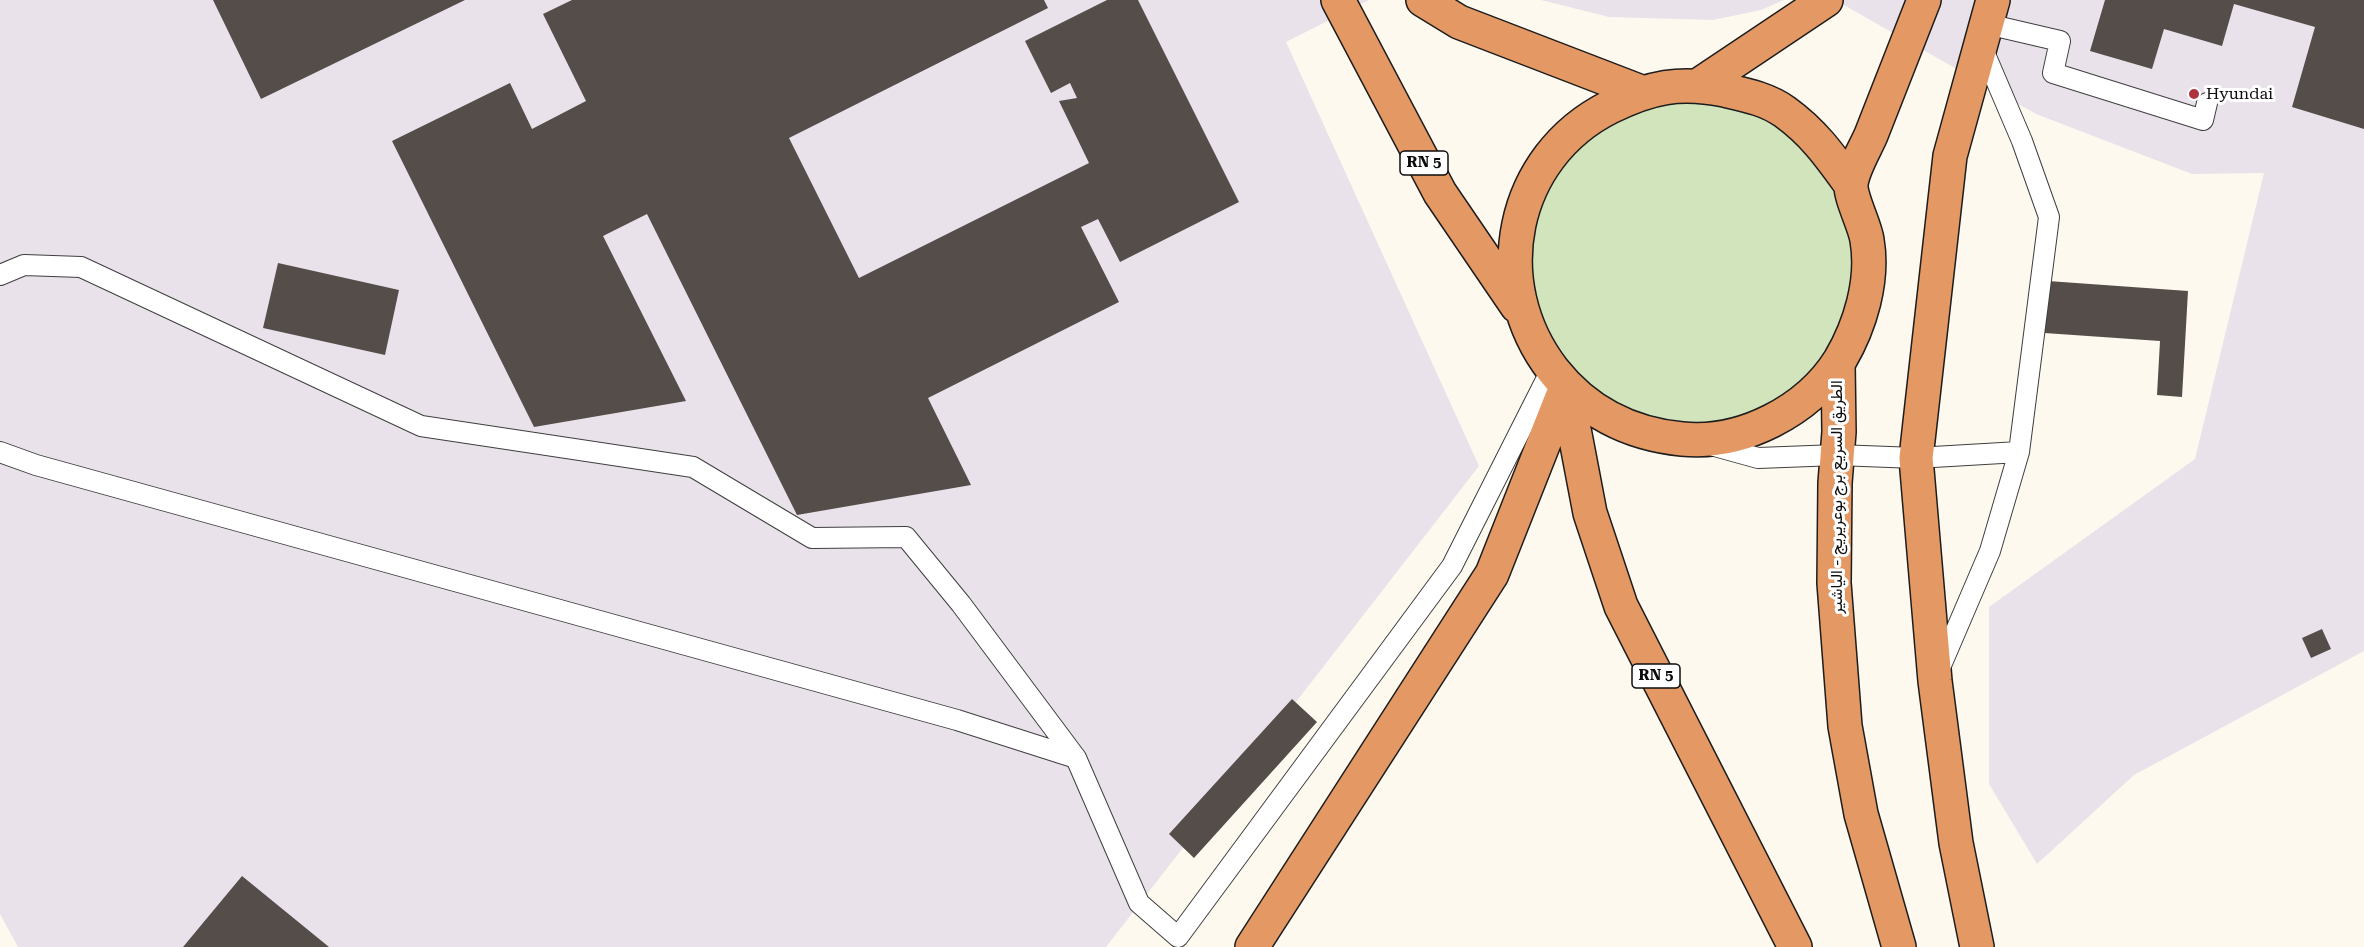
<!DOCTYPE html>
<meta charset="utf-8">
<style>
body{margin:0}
canvas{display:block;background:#fdf9ee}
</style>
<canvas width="2364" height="947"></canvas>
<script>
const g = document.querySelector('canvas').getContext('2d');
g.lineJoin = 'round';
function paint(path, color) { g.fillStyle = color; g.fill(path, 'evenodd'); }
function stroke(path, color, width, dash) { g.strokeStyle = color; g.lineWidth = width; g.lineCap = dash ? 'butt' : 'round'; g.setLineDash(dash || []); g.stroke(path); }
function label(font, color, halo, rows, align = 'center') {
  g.font = font + ' "Roboto Serif",Vazirmatn,serif'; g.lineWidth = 6; g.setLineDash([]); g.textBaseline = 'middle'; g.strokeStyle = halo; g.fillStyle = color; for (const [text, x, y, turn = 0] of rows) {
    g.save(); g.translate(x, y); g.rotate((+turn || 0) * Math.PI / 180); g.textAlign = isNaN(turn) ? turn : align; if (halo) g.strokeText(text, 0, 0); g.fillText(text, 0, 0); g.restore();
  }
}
paint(new Path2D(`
 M0,0H1369L1286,42L1479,466L1106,947H18L0,914Z
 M1541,0H1784L1761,10L1713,20L1609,17Z
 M1835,0H2364V651L2134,775L2037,864L1989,784V607L2195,459L2264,173L2192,174L2036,114Z`), '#e9e2ea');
paint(new Path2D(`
 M1641,92L1783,110L1868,242L1838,363L1727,437L1593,409L1522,308L1532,186Z`), '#d2e4bb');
paint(new Path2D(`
 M213,0H465L261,99Z
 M572,0H1044L1048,8L789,138L859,278L1089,163L1059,101L1077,98L1070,83L1051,93L1025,41L1107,0H1138L1239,202L1120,262L1098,219L1081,227L1119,302L928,398L971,485L797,515L647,214L603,236L686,401L534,427L392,141L510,83L532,129L586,101L543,14Z
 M2105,0H2364V129L2292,107L2315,27L2234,4L2222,46L2164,29L2152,69L2090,51Z
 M278,263L399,290L385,355L263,328Z
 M2034,280L2188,291L2182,397L2157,395L2160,341L2030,332Z
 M2322,629L2331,649L2311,658L2302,638Z
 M1292,699L1317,722L1194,858L1169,834Z
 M242,876L329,947H183Z`), '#544d4a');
const lane = new Path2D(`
 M1987,24L2060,41L2053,73L2203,120L2207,103
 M0,275L24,265L81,267L421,426L693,467L812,538L906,537L961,604L1076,758L1139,903L1178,937L1452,566L1552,368
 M1711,445L1758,458L1837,455L1916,458L2019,452
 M0,452L36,465L957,720L1076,758
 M1939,670L1990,551L2019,452L2049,217L2022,141L1981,45`);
const highway = new Path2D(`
 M1338,0L1440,193L1517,306
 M1423,0L1459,22L1641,92
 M1699,85L1826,0
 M1851,185C1830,156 1814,133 1785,112C1767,99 1746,95 1724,90C1680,81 1650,87 1610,107C1510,157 1486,283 1553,370C1586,412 1630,434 1682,439C1742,445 1808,411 1840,360C1860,326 1874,281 1867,240C1865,225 1850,198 1851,184C1853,168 1865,149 1871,135C1889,90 1906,45 1924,0
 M1838,363L1839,432L1835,483L1834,583L1845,726L1861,814L1899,947
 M1566,387L1590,513L1621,606L1795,947
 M1252,947L1492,574L1566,387
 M1977,947L1956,843L1935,681L1916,458L1950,156L1993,0`);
stroke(lane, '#3f3f3f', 22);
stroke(highway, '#1d1d1d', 36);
stroke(lane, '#fff', 20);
stroke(highway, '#e49965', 33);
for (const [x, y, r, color] of [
 [2194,94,6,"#ad343f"]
]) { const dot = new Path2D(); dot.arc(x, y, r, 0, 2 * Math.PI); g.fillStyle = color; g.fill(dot); stroke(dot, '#fff', 2); }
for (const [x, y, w] of [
 [1424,163,48],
 [1656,676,48]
]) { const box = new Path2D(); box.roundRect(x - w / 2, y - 12, w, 24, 4.5); g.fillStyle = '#fff'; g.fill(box); stroke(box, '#0c0c0c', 1.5); }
label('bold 15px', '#0c0c0c', null, [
 ["RN 5",1424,163],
 ["RN 5",1656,676]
]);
label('16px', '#0c0c0c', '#fff', [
 ["Hyundai",2206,94]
], 'left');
label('16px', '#0c0c0c', '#fff', [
 ["الطريق السريع برج بوعريريج - الياشير",1837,497,-90]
]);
</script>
